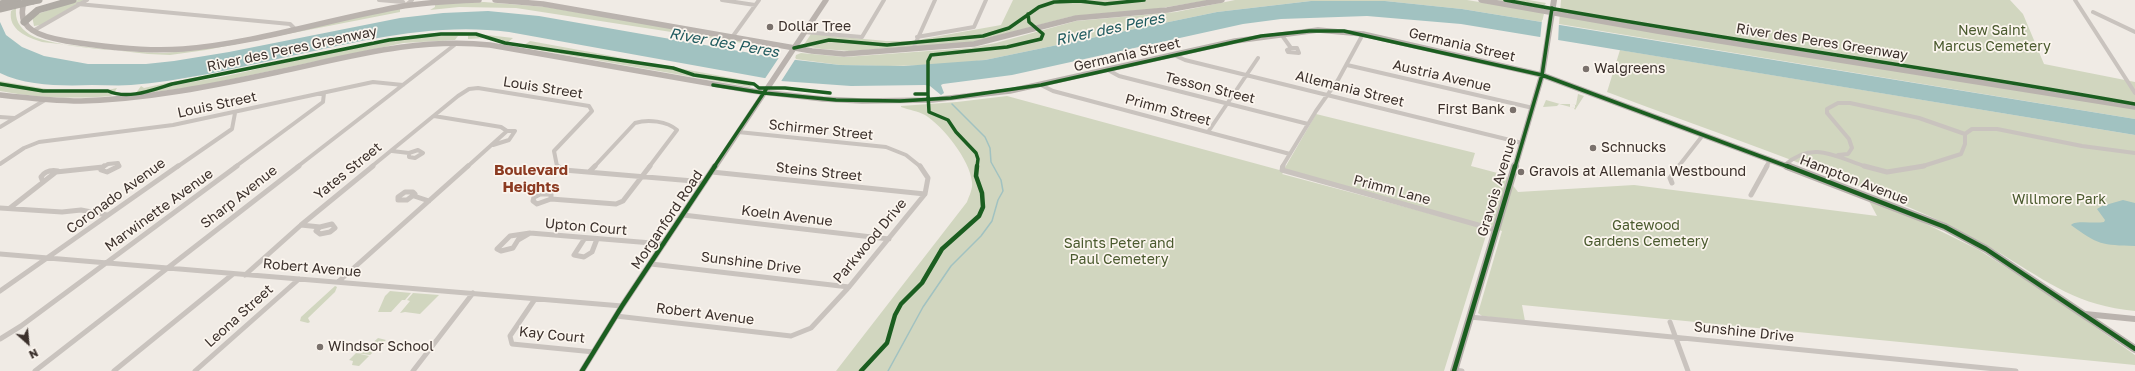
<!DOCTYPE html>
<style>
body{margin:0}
#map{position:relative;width:2135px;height:371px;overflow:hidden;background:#f0ebe5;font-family:"Golos Text",sans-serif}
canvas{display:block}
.north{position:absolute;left:8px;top:323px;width:40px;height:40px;-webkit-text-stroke:3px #fbf5ee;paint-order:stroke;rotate:153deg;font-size:11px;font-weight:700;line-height:16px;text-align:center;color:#3b302b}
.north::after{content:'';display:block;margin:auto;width:14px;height:18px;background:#3b302b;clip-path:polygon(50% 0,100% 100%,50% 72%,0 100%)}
</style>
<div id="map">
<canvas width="2135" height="371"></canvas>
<div class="north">N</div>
</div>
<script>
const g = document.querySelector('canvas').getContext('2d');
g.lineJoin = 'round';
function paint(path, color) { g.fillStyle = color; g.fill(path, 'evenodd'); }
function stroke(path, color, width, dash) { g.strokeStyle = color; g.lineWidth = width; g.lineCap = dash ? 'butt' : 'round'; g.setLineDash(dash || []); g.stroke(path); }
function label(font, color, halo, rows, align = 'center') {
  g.font = font + ' "Golos Text",sans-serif'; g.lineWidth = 3.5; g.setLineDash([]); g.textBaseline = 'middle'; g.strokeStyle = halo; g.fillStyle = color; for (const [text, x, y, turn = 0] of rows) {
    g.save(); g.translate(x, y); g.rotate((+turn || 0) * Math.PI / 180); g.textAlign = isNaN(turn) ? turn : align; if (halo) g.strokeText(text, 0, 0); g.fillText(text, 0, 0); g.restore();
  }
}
paint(new Path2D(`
 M78,0H84L41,25L34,26L32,16Z
 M1013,0H1210L1155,9L1073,16L973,42L850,51L822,49L803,46L811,34L886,41H912L1001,25Z
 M1235,0H1467L1541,12L1544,14L1542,22L1462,9L1385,1H1311L1217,12L985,60L943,65L887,66L840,65L795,59L796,55L801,53L845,57L970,48L996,43L1076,21L1176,12Z
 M1495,0H1528L1546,3L1543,7Z
 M1561,0H2010L2023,14L2044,64L2135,82V119L1559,24Z
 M484,2L546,7L732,38L762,46L516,8L459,7L430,10L435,7V4Z
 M16,8C15,20 19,27 29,34C50,48 135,52 163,53L175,52L400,8V12L206,50L170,55L148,54L42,42C27,37 8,30 11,11Z
 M462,32L513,38L507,43L476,33L412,36L172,84L136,93L141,86L144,88C192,77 241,70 289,60C347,48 403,32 462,32Z
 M452,34L475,35L486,38L468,39V36H458L455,40L403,43L199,86L134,95C164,85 196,82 226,76C301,60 376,37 452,34Z
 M530,41L754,82L695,74L675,67L621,58L582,55L558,49L523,46Z
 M521,47L627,60L672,68L696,76L752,84L750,87Z
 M1620,50L2135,135V311C2079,306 2049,283 2003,255C1980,241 1954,227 1929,216C1824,169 1714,132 1607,92Z
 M0,81L53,90H108L117,88L114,93L108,91C72,92 36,91 0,83Z
 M0,85L44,91L107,92L112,95L111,96C74,99 36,98 0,91Z
 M1578,94L1584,96L1575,110L1574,108L1559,104L1557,106L1543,107L1546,100L1560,104H1570V107L1575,108V105L1571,104L1576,105Z
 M1007,96L1283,171L1316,114L1475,153L1471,166L1505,175L1518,192L1634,185L1877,216L1869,201L1914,218L1979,250L2054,298L2135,355V365L1522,305L1525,321L1482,316L1478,313L1502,231L1284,172L1282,174L1488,229L1444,371H836L967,202C969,196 973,189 972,182C970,160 943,126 925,115C918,111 909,110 901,107V106L957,102Z
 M335,286L337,287L335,292L308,318L310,322L308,323L300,321L301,317Z
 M390,291L411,293L405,300H402L391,312H378L385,296Z
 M413,293L439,295L420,314L405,312L400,313L410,301L407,300Z
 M378,338L386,340L370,355L357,353H362Z
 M356,353L369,356L359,366L352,365L353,361L349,360Z`), '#d1d6bf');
paint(new Path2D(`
 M1311,1H1385L1462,9L2135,119V135L1461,24L1367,16L1281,19L1243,24L1012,75L943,84L941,85L944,93L941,95L930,86L925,85L851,86L781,81L509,32C431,22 358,42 282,58C233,69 181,81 131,85C119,86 105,85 92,85C63,86 26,86 0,73V22L6,35L22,47L44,56L88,64H146L174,61L229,52L400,18L443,13L488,11L539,16L779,58L840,65L904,66L985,60L1217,12Z
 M2123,200L2135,203V246C2102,245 2098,245 2071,225C2076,220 2095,224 2104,222L2105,220L2097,209L2102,206Z`), '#a1c2c1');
paint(new Path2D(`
 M1542,20L1559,22L1558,43L1540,40Z
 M780,56L796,58L780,83L764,80Z`), '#f0ebe5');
stroke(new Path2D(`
 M888,371L923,307L951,266L981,236L992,221L998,200L1003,191L1001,180L991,162L990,148L985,137L952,104`), '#a1c2c1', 1.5);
stroke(new Path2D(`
 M379,0L403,2L405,6L412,0
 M722,0L755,5
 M2075,0L2135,93
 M78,4L290,24L294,28
 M2093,12L2135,32
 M33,31L87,0
 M804,32L862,37L884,0
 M1281,34L1291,48
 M733,36L759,0
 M917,37L974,27L986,0
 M1291,48H1297L1299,53L1288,52L1287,50Z
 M913,49L935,0
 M1174,55L1185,60L1522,143
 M1347,65L1533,108
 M1108,70L1119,76L1308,124
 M1041,85L1053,91L1290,154
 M434,116L501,127L507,131
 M0,117L14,118
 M0,127L45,100
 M738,132L886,147L906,155L921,167
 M1208,132L1258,58
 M493,145L509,140L515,131H507
 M418,150L423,153L415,158L409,157V153Z
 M392,151L409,153
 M1838,155L1848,154L1852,148L1849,139L1827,113V109L1838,103H1850L1919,118L1965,134L1972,129H1997L2082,146L2135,153
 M0,164L24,148L39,142L173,125L373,82L403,85
 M1785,165C1813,140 1836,157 1867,167
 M103,167L108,164L118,163L119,166L117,167
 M177,167L232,129L235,113
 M235,167L323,102L324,93
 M297,167L457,43
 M371,167L458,96L469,89L478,88L589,106L592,111L554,151L557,166L559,167
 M467,167L507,131
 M594,167L635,123C648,119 667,121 677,130L649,167
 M1282,167L1316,111L1338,80L1363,34
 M1678,167L1703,135
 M1766,167L1770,160
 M1920,167L1961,154L1965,144V134`), '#c9c3be', 4);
stroke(new Path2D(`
 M557,166L564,170L705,182
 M1283,166L1282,170L1496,230
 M1864,166L1887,172L1924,166
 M103,167L101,170L107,172L119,166
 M103,167L104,166
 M590,171L595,166
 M712,172L925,194
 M43,182L41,177C45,171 52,170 58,171
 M1672,183L1670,178L1679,166
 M405,192H413L415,194L407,200H398V197Z
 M540,194H551V199L537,204L533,201L534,197Z
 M1751,195L1767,166
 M414,196L429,201
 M551,199L616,204L623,201L650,166
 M0,208L62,212L81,210L107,215
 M10,208L56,172L103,167
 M683,215L889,239
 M332,224L335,228L330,232L320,234L316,231L320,227Z
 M301,225L320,227
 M530,233L664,244
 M530,233L518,240L513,248L501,251L497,249L510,236Z
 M585,238L574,255L584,257L592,252L597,239
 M0,254L622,306
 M651,264L849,287
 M245,275L301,225L373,166
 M338,282L468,166
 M0,291L178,166
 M535,299L510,336L512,344L594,352
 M616,316L791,336L811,328L849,287L925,194L928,178L920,166
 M1470,317L2016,371
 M1670,322L1688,371
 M0,339L21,326L237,166
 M1454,370L1462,371
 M35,371L299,166
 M114,371L233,274
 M195,371L299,279
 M413,371L473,293`), '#c9c3be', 5);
stroke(new Path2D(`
 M25,0C13,30 43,37 66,41C104,47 145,52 183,49C256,43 326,20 398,7C424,2 452,1 479,0
 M495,0L543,4L812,51L844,54L974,44L1076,18L1167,10L1222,0
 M1481,0L1657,31L2135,107
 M0,95C27,98 54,101 81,101C148,99 213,86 278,72C349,57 418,37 490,45L753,91L823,99L862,101L932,100L1010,91L1235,41L1318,30L1363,34L1542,75
 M715,167L826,0`), '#bab3ae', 5.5);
stroke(new Path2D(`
 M2085,314L2135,319
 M582,371L622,306L715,166`), '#bab3ae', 6);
stroke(new Path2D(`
 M1542,75L1789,167
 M1515,167L1542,75L1554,0`), '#b8b1ad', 6);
stroke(new Path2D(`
 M1787,166L1945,227L1986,249L2135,349
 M1454,371L1515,166`), '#b8b1ad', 8);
stroke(new Path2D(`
 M33,1L39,0
 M0,4L18,0
 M24,22L38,10L73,0`), '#afaaa4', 7);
stroke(new Path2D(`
 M0,9L33,1`), '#afaaa4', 7);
stroke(new Path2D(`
 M1505,0C1714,39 1926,66 2135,104
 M794,48L829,40L887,45L983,36L1009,28L1039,7L1054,2L1079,1L1105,4L1144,0
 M0,84L43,91H108C128,100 152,90 172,84L389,40L441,34H476L505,43L673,68L694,75L754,84L759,88H785L830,93
 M713,85L764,93L836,100L900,101L951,98L1041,85L1261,36L1309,31H1344L1542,75L1789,167
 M915,94H928V61L931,55L1007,47L1041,39L1043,34L1029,22L1028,14
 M928,94L929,112L948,120L956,132L976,153L978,159L977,167
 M714,167L767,88
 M1515,167L1542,75L1552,8`), '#1b5e20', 3.5);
stroke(new Path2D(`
 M1787,166L1945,227L1986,249L2135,349
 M582,371L622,306L715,166
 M861,371L887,343L895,315L901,304L922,283L942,249L979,216L983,207L982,193L976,176L977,166
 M1454,371L1515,166`), '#1b5e20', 4.5);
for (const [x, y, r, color] of [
 [770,27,4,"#7a716c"],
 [1586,69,4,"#7a716c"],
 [1513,110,4,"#7a716c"],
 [1593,148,4,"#7a716c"],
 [1521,172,4,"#7a716c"],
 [320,347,4,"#7a716c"]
]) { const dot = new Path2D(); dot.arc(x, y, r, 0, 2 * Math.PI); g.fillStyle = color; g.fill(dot); stroke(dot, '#fbf5ee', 1.5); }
label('14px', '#3b302b', '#fbf5ee', [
 ["Dollar Tree",778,27],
 ["Walgreens",1594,69],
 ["First Bank",1505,110,"right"],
 ["Schnucks",1601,148],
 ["Gravois at Allemania Westbound",1529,172],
 ["Windsor School",328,347]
], 'left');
label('14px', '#4a5a2e', '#fbf5ee', [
 ["New Saint",1992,31],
 ["Marcus Cemetery",1992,47],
 ["Willmore Park",2059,200],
 ["Gatewood",1646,226],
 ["Gardens Cemetery",1646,242],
 ["Saints Peter and",1119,244],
 ["Paul Cemetery",1119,260]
]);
label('14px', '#3b302b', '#fbf5ee', [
 ["River des Peres Greenway",1822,42,9],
 ["Germania Street",1462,45,13],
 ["River des Peres Greenway",292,49,-12],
 ["Germania Street",1127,55,-13],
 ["Austria Avenue",1442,76,13],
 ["Louis Street",543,88,9],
 ["Tesson Street",1210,88,14],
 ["Allemania Street",1350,89,14],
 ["Louis Street",217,105,-12],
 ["Primm Street",1168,110,15],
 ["Schirmer Street",821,130,6],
 ["Yates Street",348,171,-39],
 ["Steins Street",819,172,6],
 ["Hampton Avenue",1854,180,21],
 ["Gravois Avenue",1497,187,-73],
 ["Primm Lane",1392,190,15],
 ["Coronado Avenue",116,196,-36],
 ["Sharp Avenue",239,197,-38],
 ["Marwinette Avenue",159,210,-36],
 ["Koeln Avenue",787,216,7],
 ["Morganford Road",667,220,-56],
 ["Upton Court",586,227,5],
 ["Parkwood Drive",870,241,-50],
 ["Sunshine Drive",751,263,7],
 ["Robert Avenue",312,268,5],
 ["Robert Avenue",705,314,7],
 ["Leona Street",239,316,-42],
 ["Sunshine Drive",1744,332,6],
 ["Kay Court",552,335,6]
]);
label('italic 15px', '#1f5a5e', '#fbf5ee', [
 ["River des Peres",1110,29,-12],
 ["River des Peres",724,43,10]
]);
label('bold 15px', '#8c3b22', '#fbf5ee', [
 ["Boulevard",531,170],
 ["Heights",531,187]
]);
</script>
